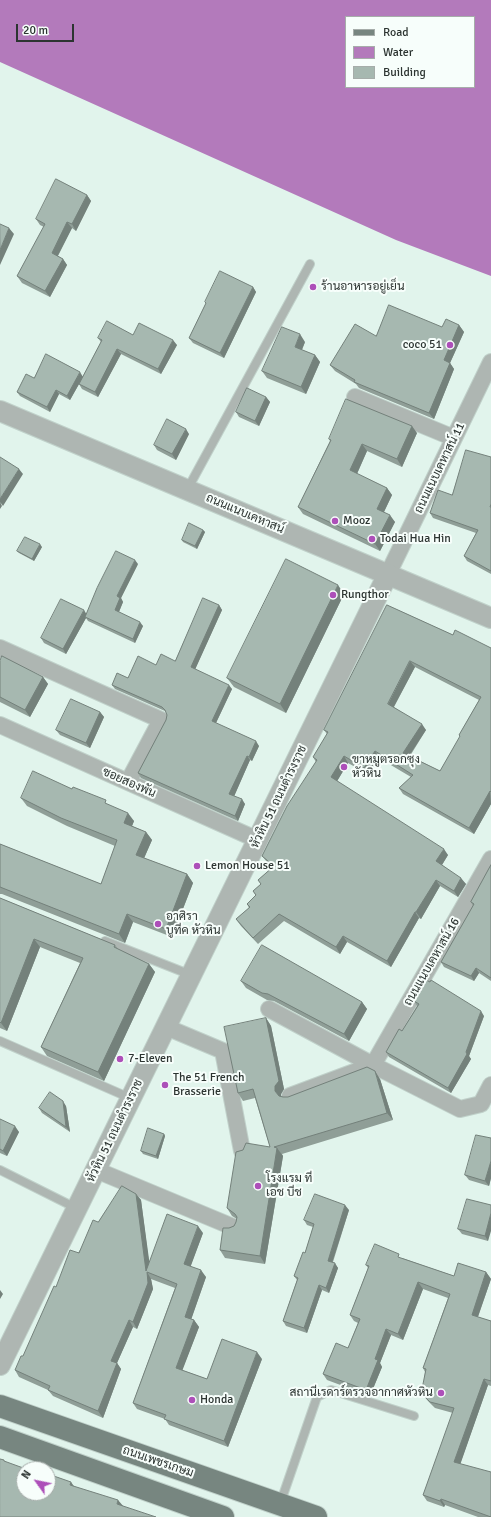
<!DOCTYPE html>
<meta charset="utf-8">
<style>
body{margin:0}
#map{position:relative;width:491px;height:1517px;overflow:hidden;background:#e1f4ec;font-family:Signika,sans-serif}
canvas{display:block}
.legend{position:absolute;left:345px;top:16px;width:130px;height:72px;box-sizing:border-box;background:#f7fefb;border:1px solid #a6adaa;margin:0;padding:5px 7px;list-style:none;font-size:12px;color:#2c3431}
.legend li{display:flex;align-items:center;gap:8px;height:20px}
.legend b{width:20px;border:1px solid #a6adaa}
.north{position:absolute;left:16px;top:1461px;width:40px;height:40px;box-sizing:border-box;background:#f7fefb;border:1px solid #a6adaa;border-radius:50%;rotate:303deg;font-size:11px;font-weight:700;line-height:16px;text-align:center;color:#2c3431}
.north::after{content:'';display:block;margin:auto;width:14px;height:18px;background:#ad4fb9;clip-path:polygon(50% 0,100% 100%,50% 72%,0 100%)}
.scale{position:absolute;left:16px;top:24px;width:58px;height:18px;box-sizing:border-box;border:2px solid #2c3431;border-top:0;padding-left:5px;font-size:12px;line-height:14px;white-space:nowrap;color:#2c3431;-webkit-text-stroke:3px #f7fefb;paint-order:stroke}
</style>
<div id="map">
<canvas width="491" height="1517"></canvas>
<ul class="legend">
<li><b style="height:5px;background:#778680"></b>Road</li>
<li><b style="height:11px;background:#b37abb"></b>Water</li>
<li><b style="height:11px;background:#a6b8b0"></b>Building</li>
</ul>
<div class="north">N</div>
<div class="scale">20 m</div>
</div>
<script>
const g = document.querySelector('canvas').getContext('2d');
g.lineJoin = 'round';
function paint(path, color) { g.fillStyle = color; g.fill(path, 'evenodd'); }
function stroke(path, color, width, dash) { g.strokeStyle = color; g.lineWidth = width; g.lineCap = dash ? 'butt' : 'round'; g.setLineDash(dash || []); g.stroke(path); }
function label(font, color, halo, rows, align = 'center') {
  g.font = font + ' Signika,Sarabun,sans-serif'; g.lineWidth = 4; g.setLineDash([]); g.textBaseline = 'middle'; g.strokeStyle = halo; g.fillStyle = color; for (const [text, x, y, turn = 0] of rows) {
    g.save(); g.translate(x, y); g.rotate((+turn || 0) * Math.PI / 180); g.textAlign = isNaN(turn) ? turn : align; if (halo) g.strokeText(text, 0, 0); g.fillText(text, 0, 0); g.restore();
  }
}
paint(new Path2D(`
 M0,0H491V276L396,240L0,62ZM346,17H474V87H346Z`), '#b37abb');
const service = new Path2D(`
 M187,490L310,264
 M105,941L191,975
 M0,1041L130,1098
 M0,1170L76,1208
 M280,1504L317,1397L331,1390L414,1416`);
const minor = new Path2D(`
 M355,397L454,438
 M388,574L491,362
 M0,648L161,720L128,782
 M0,725L258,840
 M269,1009L373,1065L460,1109L481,1104L491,1085
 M166,1027L223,1051L242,1151
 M373,1065L491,859
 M290,1096L373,1065
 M96,1170L233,1227`);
const tertiary = new Path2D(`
 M0,411L491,618
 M0,1365L388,574`);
const primary = new Path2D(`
 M0,1406L316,1517
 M0,1437L223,1517`);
stroke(service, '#c0d1ca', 10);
stroke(minor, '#c0d1ca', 18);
stroke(tertiary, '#c0d1ca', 22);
stroke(primary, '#c0d1ca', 24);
stroke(service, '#aeb6b2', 8);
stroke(minor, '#aeb6b2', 16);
stroke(tertiary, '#aeb6b2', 20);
stroke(primary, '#778680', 22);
paint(new Path2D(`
 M87,195L91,201L76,231L72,228L58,256L63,259L67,265L50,297L22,283L17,276L44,227L40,225L36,219Z
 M253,287L256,292L224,358L193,343L189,338L206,303L205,302Z
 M459,325L464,332L450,363L454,369L434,419L359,388L356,384L335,371L330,365L376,336Z
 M133,335L177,345L161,374L121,354L98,397L82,389L79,384L70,400L59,394L50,412L20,396L17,392L83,376L101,342L98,338Z
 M305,342L302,350L315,355L320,362L306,394L267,378L262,371Z
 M266,397L270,402L259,426L239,417L236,412Z
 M417,433L402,467L367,451L357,474L387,488L392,495L384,512L395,522L380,551L303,514L298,507L330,441L329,439Z
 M189,434L176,460L157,450L154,445Z
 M491,457V574L467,561L464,556L476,533L433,518L430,513L452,495Z
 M203,530L205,532L197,549L183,542L182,540Z
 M42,547L34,561L19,553L17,551Z
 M138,564L121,598L123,602L119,612L143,626L135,643L88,621L86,618L66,654L44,643L41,638L86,614Z
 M344,594L286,713L234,687L227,678Z
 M219,605L222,610L195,669L232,689L216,723L259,746L252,761L250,760L234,796L245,804L238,821L141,778L138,773L166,720L167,715V713L165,711L115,689L112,685L156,665L175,661Z
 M387,605L453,635L491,648V804L474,834L403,794L399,788L411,777L379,758L368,774L348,763L337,781L448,855L442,865L466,884L458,897L440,886L421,919L419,918L391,967L347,942L340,954L284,921L258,944L241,926L236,919L249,908L247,904L256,896L253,891L261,884L258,880L273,867L267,862L262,856L316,762L313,757L327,734L324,730ZM415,667L479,700L459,735L460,737L440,771L410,756L426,730L394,707Z
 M0,661L43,677L48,684L30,717L0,702Z
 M100,712L104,717L90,748L60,735L56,730Z
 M72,789L109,805L134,821L132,826L146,832L152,840L144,858L187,874L193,883L172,937L133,922L125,943L2,894H0V844L101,884L115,846L67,826L27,806L21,798Z
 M491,865V981L479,973L474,981L444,967L441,962L473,906L471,902Z
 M0,898L115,945L118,949L149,964L155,972L104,1081L47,1056L41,1047L80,963L40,947L7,1031L0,1028Z
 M241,981L362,1002L367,1009L349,1041L274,1001L267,1000L246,988Z
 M414,1001L484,1016L469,1056L471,1059L451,1093L389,1057L386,1052L402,1031L417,1006Z
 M266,1018L271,1026L284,1089L281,1094V1096L283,1097H288L380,1079L393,1120L282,1154L283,1156L265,1264L225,1258L220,1250L229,1228L234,1226L236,1222L237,1219L232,1216L227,1208L270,1147L255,1098L243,1101L238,1093Z
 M66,1106L70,1132L42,1113L39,1108Z
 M0,1119L19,1132L7,1156L0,1153Z
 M164,1134L165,1136L158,1159L143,1154L141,1151Z
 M491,1138V1178L489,1186L469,1180L465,1175Z
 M136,1194L141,1200L149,1263L203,1233L190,1267L206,1277L191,1319L194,1320L199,1327L182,1370L207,1379L262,1359L228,1447L169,1425L165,1419L137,1409L133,1403L175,1288L151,1279L153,1289L137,1329L133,1327L117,1363L121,1369L103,1418L53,1396L48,1390L19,1377L15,1370L23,1356L56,1287L98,1222Z
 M491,1205L488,1241L462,1234L458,1229Z
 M349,1210L333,1262L338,1268L329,1293L322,1290L307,1333L286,1326L283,1321L297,1280L294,1276L305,1253L313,1227L307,1225L304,1220Z
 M402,1258L454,1276L486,1272L491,1279L478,1317L491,1321V1386L488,1385L460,1464L491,1517H478L445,1505L444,1507L427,1501L423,1495L453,1413L435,1408L428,1401L423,1395L425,1372L423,1368L448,1298L423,1289L403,1340L391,1335L380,1363L382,1367L370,1396L327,1380L323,1374L348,1348L358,1323L354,1321L350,1315L368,1268L366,1265Z`), '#8f9e97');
paint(new Path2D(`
 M87,195L91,201L76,231L72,224Z
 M67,222L72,228L56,259L52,253Z
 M9,228L14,234L0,265V250Z
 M63,259L67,265L50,297L45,291Z
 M253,287L256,292L224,358L220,353Z
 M459,325L464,332L450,363L454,369L434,419L429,413L444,360Z
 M300,334L305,342L300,354L295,347Z
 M173,340L177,345L161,374L158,369Z
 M117,349L121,354L98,397L95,392Z
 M315,355L320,362L306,394L301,387Z
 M80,372L83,377L70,400L67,396Z
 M56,390L59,394L50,412L47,407Z
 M266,397L270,402L259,426L255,421Z
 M412,426L417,433L402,467L397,459Z
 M186,429L189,434L176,460L172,454Z
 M362,444L367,451L355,478L350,470Z
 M19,469L23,474L3,506L0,502V499Z
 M387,488L392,495L382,516L377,509Z
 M0,502L2,506L0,509Z
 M390,515L395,522L380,551L375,544Z
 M203,530L205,532L197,549L195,546Z
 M40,544L42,547L34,561L32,559Z
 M135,560L138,564L121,598L123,602L118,614L115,610L117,596Z
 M338,585L344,594L286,713L280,704Z
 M219,605L222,610L194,672L191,667Z
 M84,610L87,615L85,617L86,618L66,654L63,649Z
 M140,622L143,626L135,643L133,639Z
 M410,661L415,667L392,710L388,704Z
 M43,677L48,684L30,717L25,710Z
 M229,685L232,689L215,725L212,721Z
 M100,712L104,717L90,748L86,743Z
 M422,724L426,730L407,759L403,753Z
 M256,741L259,746L252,761L249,757Z
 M375,751L379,758L368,774L364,768Z
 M247,756L250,760L233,799L229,794Z
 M344,756L348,763L336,783L331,777Z
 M490,791L491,804L474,834L469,828Z
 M242,799L245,804L238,821L235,816Z
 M128,813L134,821L130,831L124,823Z
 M146,832L152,840L142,863L136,855Z
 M444,849L448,855L440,868L436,861Z
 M187,874L193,883L172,937L166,929Z
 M461,878L466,884L458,897L454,891Z
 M436,880L440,886L421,919L416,912Z
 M415,912L419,918L391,967L387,961Z
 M127,914L133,922L125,943L119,934Z
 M343,936L347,942L340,954L336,947Z
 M34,939L40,947L7,1031L1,1023Z
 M149,964L155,972L104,1081L98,1072Z
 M476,968L479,973L474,981L471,976Z
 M362,1002L367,1009L349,1041L344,1034Z
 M481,1011L484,1016L469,1056L471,1059L451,1093L448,1088L466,1052Z
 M266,1018L271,1026L284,1089L281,1094V1099L275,1091Z
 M375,1071L380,1079L393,1120L387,1113Z
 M63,1101L66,1106L70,1132L66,1127Z
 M15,1126L19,1132L7,1156L3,1151Z
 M164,1134L165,1136L158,1159L156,1156Z
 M277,1148L283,1156L265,1264L260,1256Z
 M491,1161V1178L489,1186L485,1181Z
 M136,1194L141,1200L151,1274L146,1271Z
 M345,1205L349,1210L331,1266L328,1261Z
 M491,1213V1231L488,1241L485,1236Z
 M198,1226L203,1233L189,1271L184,1264Z
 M335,1263L338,1268L329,1293L326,1288Z
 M201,1270L206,1277L190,1323L185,1317Z
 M147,1272L151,1279L153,1289L137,1329L133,1322Z
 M486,1272L491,1279L476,1322L472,1315Z
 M418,1282L423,1289L403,1340L398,1334Z
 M319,1285L322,1290L307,1333L304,1328Z
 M0,1290L3,1294L0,1299Z
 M129,1320L133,1327L117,1363L121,1369L103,1418L98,1411L111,1361Z
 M194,1320L199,1327L181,1374L176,1368Z
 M386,1329L391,1335L380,1363L382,1367L370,1396L366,1390L375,1359Z
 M257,1352L262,1359L228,1447L224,1441Z
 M484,1379L488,1385L459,1468L454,1462Z
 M71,1482L76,1489L70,1485Z
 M441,1499L445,1505L444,1507L440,1501Z
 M118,1500L124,1507L117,1504Z`), '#74817b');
const building = new Path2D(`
 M56,179L87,195L72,224L67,222L52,253L63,259L45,291L17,276L45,224L36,219Z
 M0,224L9,228L0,250Z
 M220,271L253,287L220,353L189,338L206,303L205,302Z
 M389,305L442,327L446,319L459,325L444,360L450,363L429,413L354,382L355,380L330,365L355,324L376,336Z
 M107,321L133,335L139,323L173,340L158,369L117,349L95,392L79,384L102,340L98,338Z
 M282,327L300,334L295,347L315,355L301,387L262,371Z
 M46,354L80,372L67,396L56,390L47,407L17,392L26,374L34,378Z
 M247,388L266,397L255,421L236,412Z
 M346,399L412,426L397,459L362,444L350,470L387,488L377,509L390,515L375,544L298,507L331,440L329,439Z
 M167,419L186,429L172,454L154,445Z
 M466,450L491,457V504L490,507H491V571L464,556L478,530L430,513L438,490L452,495Z
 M0,457L19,469L0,499Z
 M189,523L203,530L195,546L182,540Z
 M25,537L40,544L32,559L17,551Z
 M116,551L135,560L117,596L120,598L115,610L140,622L133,639L85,617L97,588Z
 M286,559L338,585L280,704L227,678Z
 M203,598L219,605L191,667L229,685L212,721L256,741L249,757L247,756L229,794L242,799L235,816L138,773L166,720L167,715L165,710L162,707L112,685L117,673L128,678L138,656L156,665L161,654L175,661Z
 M61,599L84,610L63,649L41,638Z
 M387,605L453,635L455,630L491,648V792L490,791L469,828L399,788L413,775L375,751L364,768L344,756L331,777L444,849L436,861L461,878L454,891L436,880L416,912H415L387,961L343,936L336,947L279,914L253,938L236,919L250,907L247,904L256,895L253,891L261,884L258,880L274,866L262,856L287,806L317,760L313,757L328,732L324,730ZM410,661L481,697L459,735L460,736L440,771L403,753L422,724L388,704Z
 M2,656L43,677L25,710L0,697V661Z
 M71,699L100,712L86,743L56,730Z
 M33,771L72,789L73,787L106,800L105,803L128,813L124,823L146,832L136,855L187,874L166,929L127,914L119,934L0,887V844L101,884L117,840L61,818L21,798Z
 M491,865V978L476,968L471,976L441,962L474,904L471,902Z
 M0,898L115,945L114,947L149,964L98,1072L41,1047L83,958L34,939L1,1023L0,1022Z
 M262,945L362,1002L344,1034L268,994L262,993L241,981Z
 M426,980L430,982L431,980L481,1011L466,1052L467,1054L448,1088L386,1052L399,1029L402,1031L419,1004L414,1001Z
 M266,1018L279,1081L275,1086V1091L279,1096L283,1097H288L367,1067L375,1071L387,1113L274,1147L277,1148L260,1256L220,1250L223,1228H229L234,1226L236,1222L237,1217L235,1214L227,1208L236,1152L243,1150L246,1143L270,1147L253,1089L238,1093L224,1027Z
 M50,1092L63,1101L66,1127L39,1108Z
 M0,1119L15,1126L3,1151L0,1149Z
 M148,1128L164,1134L156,1156L141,1151Z
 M476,1135L491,1138V1161L485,1181L465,1175Z
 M122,1186L136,1194L146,1271L167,1214L198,1226L184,1264L201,1270L185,1317L194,1320L176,1368L207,1379L222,1339L257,1352L224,1441L164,1419L166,1415L133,1403L177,1284L147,1272L148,1283L133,1322L129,1320L111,1361L117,1363L98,1411L48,1390L50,1386L15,1370L21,1356H23L54,1286L56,1287L70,1250L79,1253L93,1220L98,1222Z
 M315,1194L345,1205L328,1261L335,1263L326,1288L319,1285L304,1328L283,1321L298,1278L294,1276L303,1252L305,1253L314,1224L304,1220Z
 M467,1199L491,1205V1213L485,1236L458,1229Z
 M375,1244L399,1254L398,1257L454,1276L458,1263L486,1272L472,1315L491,1321V1381L484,1379L454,1462L491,1472V1517L441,1499L440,1501L423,1495L454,1408L430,1402L423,1395L422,1389L426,1369L423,1368L450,1294L418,1282L398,1334L386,1329L375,1359L378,1360L366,1390L323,1374L336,1343L348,1348L360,1319L350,1315L369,1266L366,1265Z
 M0,1459L4,1460V1461L26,1469H24V1493H48V1474L71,1482L70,1485L118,1500L117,1504L156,1517H0Z`);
paint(building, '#a6b8b0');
stroke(building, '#74817b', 1);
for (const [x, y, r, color] of [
 [313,287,4,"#ad4fb9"],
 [450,345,4,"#ad4fb9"],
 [335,521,4,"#ad4fb9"],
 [372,539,4,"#ad4fb9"],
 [333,595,4,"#ad4fb9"],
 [344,767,4,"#ad4fb9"],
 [197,866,4,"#ad4fb9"],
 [158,924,4,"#ad4fb9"],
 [120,1059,4,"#ad4fb9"],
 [165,1085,4,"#ad4fb9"],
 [258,1186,4,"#ad4fb9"],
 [441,1393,4,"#ad4fb9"],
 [192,1400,4,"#ad4fb9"]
]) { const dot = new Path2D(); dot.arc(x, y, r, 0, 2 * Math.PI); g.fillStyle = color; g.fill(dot); stroke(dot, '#f7fefb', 1.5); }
label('12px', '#2c3431', '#f7fefb', [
 ["ร้านอาหารอยู่เย็น",321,287],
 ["coco 51",442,345,"right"],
 ["Mooz",343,521],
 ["Todai Hua Hin",380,539],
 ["Rungthor",341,595],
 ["ขาหมูตรอกซุง",352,760],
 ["หัวหิน",352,774],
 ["Lemon House 51",205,866],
 ["อาศิรา",166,917],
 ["บูทีค หัวหิน",166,931],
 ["7-Eleven",128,1059],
 ["The 51 French",173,1078],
 ["Brasserie",173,1092],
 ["โรงแรม ที",266,1179],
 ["เอช บีช",266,1193],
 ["สถานีเรดาร์ตรวจอากาศหัวหิน",433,1393,"right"],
 ["Honda",200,1400]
], 'left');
label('12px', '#2c3431', '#f7fefb', [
 ["ถนนแนบเคหาสน์ 11",440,468,-64],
 ["ถนนแนบเคหาสน์",245,514,23],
 ["ซอยสองพัน",129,783,24],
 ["หัวหิน 51 ถนนดำรงราช",279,797,-64],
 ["ถนนแนบเคหาสน์ 16",432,962,-60],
 ["หัวหิน 51 ถนนดำรงราช",115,1131,-64],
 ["ถนนเพชรเกษม",158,1462,19]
]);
</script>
